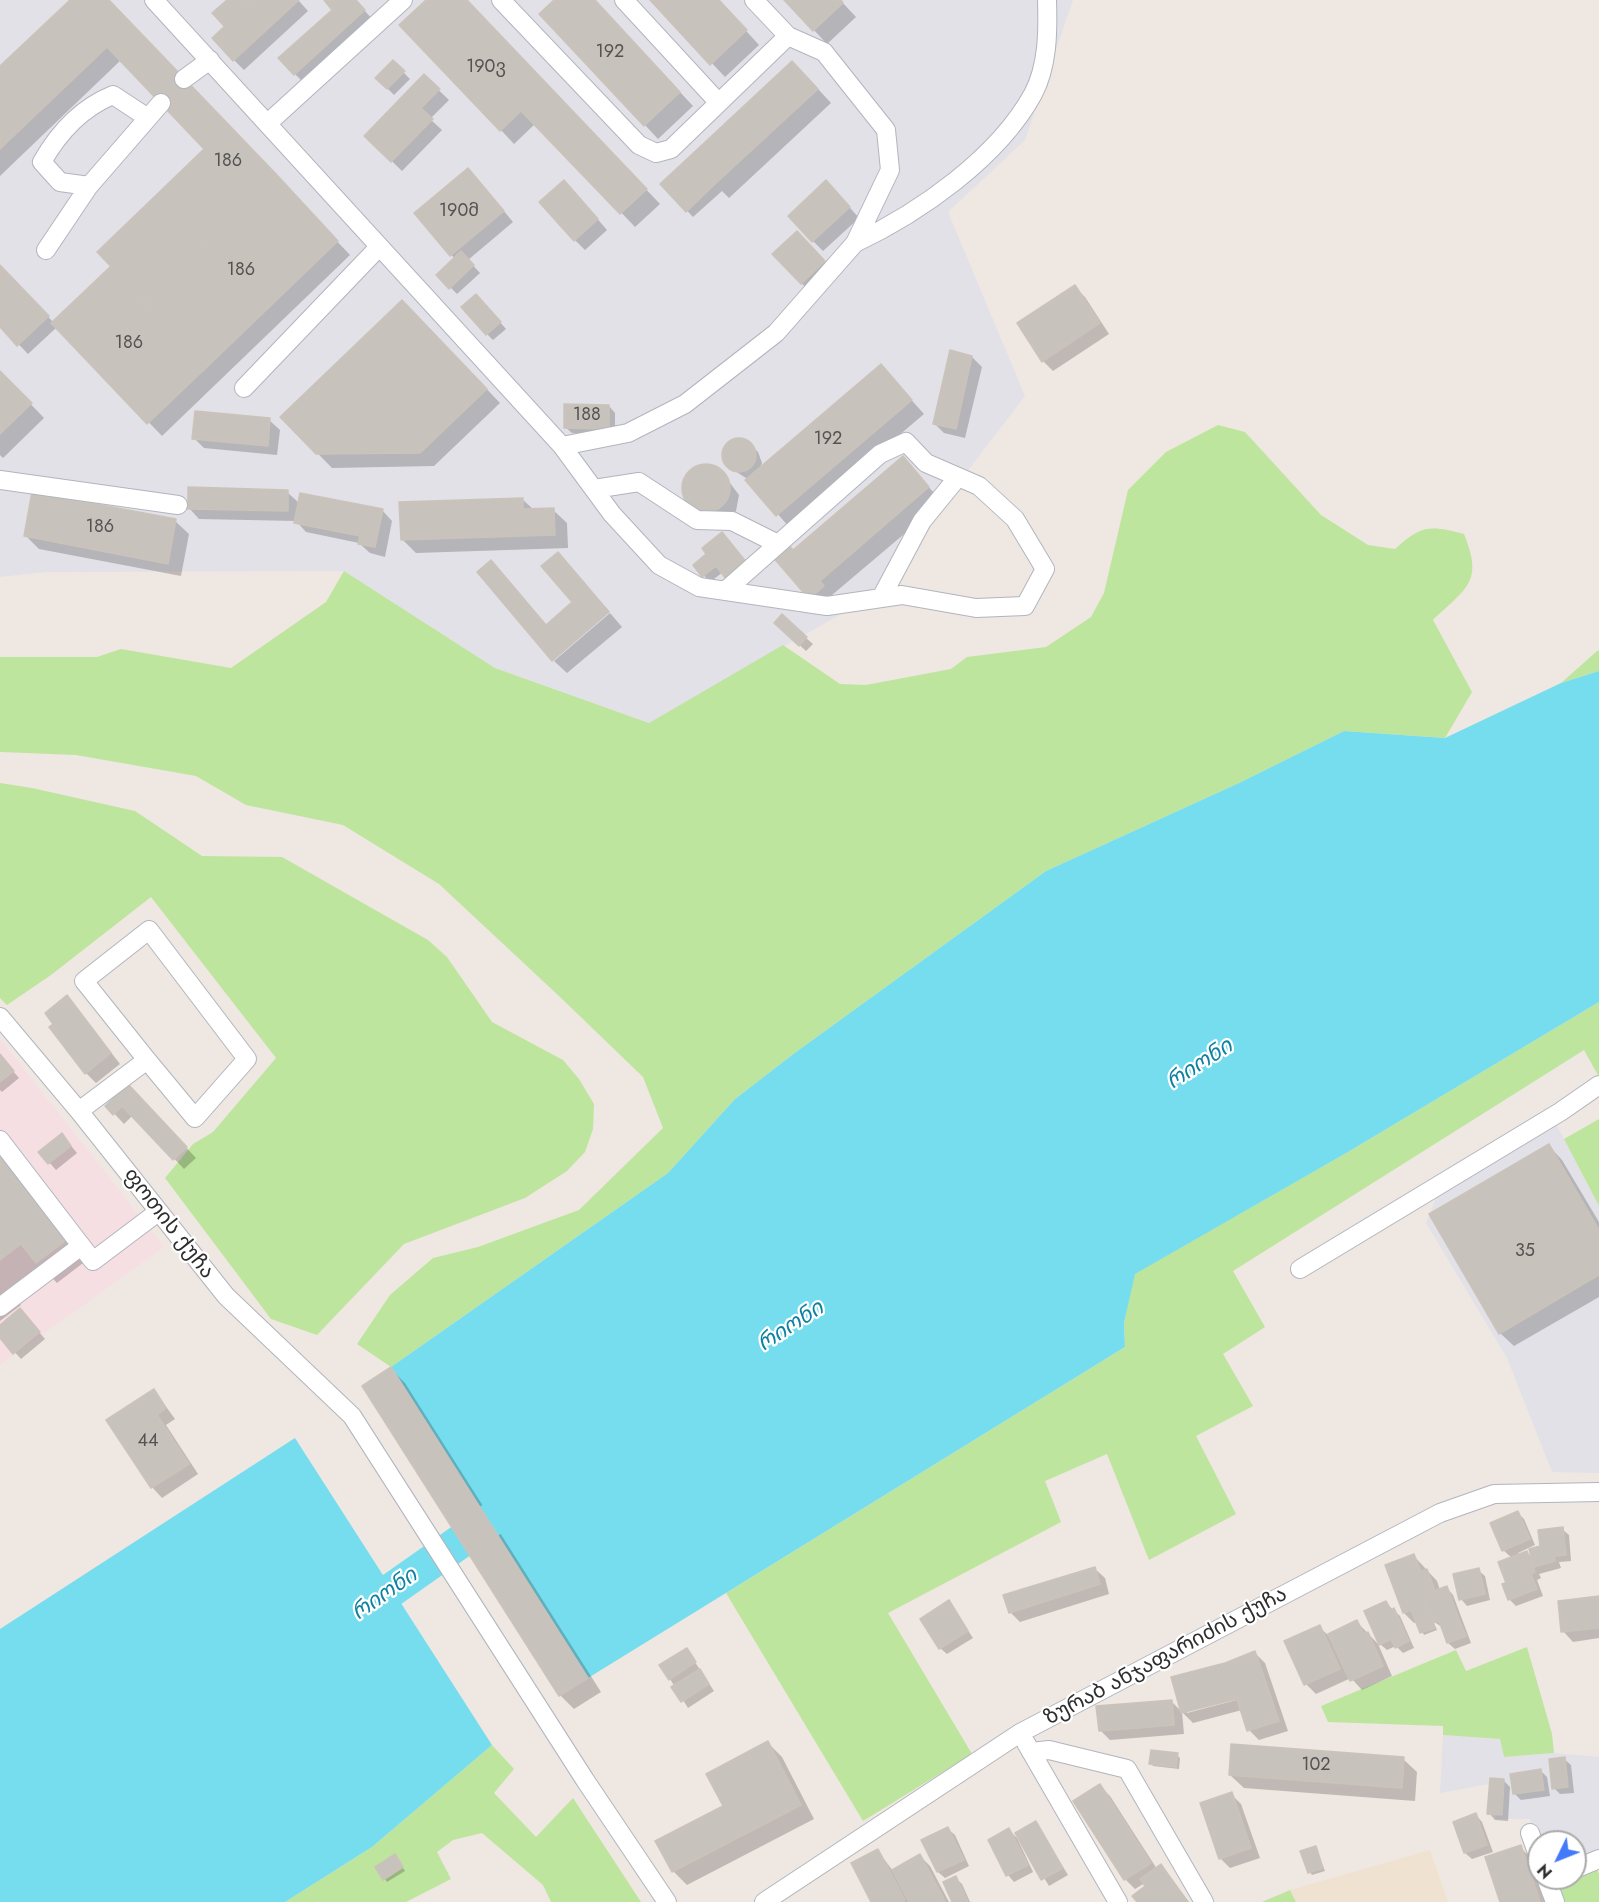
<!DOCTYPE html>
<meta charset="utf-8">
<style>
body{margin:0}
#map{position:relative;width:1599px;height:1902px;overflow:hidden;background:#efe7e1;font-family:Jost,sans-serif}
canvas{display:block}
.north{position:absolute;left:1527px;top:1830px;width:60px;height:60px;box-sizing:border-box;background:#fff;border:2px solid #ababab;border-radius:50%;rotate:227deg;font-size:16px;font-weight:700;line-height:24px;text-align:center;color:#2e2e2e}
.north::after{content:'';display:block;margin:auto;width:21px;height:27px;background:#437afa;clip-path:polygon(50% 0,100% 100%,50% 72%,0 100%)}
</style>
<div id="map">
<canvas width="1599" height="1902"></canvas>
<div class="north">N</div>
</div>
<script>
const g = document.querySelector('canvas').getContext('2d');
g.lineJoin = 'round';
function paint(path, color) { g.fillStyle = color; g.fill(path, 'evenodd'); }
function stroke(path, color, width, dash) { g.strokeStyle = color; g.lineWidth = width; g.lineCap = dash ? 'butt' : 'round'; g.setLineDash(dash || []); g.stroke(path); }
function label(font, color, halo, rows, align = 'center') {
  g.font = font + ' Jost,"Noto Sans Georgian",sans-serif'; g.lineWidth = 4.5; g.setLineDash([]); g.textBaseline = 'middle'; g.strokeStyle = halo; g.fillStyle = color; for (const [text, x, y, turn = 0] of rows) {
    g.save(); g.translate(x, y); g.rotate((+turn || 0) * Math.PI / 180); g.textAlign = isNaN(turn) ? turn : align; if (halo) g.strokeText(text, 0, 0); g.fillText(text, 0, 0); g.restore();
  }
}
paint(new Path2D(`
 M0,0H1073L1025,140L948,212L1025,396L871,597L649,723L495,668L344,571L46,572L0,577Z
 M1555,1122L1599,1206V1473L1552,1472L1507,1358L1426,1223L1437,1195Z
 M1443,1735L1500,1739L1504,1757L1554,1753L1599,1757V1849L1575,1860V1842H1539V1845L1530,1819H1496L1489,1784L1440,1793Z`), '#e2e1e8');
paint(new Path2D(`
 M1430,1850L1448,1902H1296L1290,1890Z`), '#f0e2d1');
paint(new Path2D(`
 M0,1039L164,1247L0,1365Z`), '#f5dfe3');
paint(new Path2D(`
 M1218,425L1245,432L1321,515L1368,545L1395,549C1421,525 1430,525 1464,534C1484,583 1466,588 1433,620L1472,692L1445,738L1344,731L1239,783L1046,871L796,1052L735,1099L668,1173L391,1367L357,1344L390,1295L433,1258L478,1247L579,1210L663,1128L643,1077L559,996L439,884L343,825L246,805L196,776L76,755L0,752V657H97L121,649L231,668L326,602L344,571L495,668L649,723L783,645L840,684L866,685L951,669L967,657L1046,647L1091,617L1104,593L1128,490L1166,452Z
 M1599,650V671L1561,683L1596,652Z
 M0,783L32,788L135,811L202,856L282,857L428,940L447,957L492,1022L563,1060L579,1079L594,1104L593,1129L585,1152L567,1171L525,1198L404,1244L317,1335L271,1319L165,1178L193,1144L213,1132L276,1058L151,897L51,975L7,1005L0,998Z
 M1599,1002V1077L1584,1050L1233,1271L1265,1327L1223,1354L1253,1406L1196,1436L1236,1514L1149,1560L1107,1454L1045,1481L1061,1522L888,1613L972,1754L863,1821L726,1593L1125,1347L1124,1323L1134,1274L1348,1152Z
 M1599,1119V1206L1564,1139Z
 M1527,1647L1552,1734L1554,1753L1504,1757L1500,1739L1443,1735V1726L1328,1722L1321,1706L1456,1650L1466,1671Z
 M492,1745L514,1769L494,1793L536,1837L573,1798L641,1902H551L543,1885L482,1833L453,1840L437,1852L451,1879L406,1902H285L372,1847Z
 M1591,1853L1599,1874V1902H1559L1551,1878H1575V1860Z
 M1290,1890L1296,1902H1262Z`), '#bee59e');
paint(new Path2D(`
 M1599,671V1002L1348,1152L1135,1274L1124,1323L1125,1347L588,1678L391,1367L668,1173L735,1099L796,1052L1046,871L1239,783L1344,731L1445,738L1561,683Z
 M295,1438L492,1745L372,1847L285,1902H0V1629Z`), '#76ddef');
paint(new Path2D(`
 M72,0H108L350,255L162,436L57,327L28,354L0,325V266L53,322L113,266L206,149L121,60L0,176V69Z
 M229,0H298L308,11L244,70L234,60L227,27Z
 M326,0H355L374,21L305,84L295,74L334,10Z
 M428,0H466L660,204L635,227L536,123L514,144L501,130Z
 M556,0H594L693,106L658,139L645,125Z
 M652,0H718L759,45L725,77Z
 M786,0H840L856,17L827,44Z
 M393,62L410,79L394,95L377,78Z
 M424,76L449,100L430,119L442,130L402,171L366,136Z
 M806,76L831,103L729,198L722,191L693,217L662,184Z
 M478,180L513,222L468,260L480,273L457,294L438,275L455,259L416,214Z
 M574,192L607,230L585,250L575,240Z
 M836,192L859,218L823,251L813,241Z
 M797,233L830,268L808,290L774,254Z
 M1075,287L1085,297L1109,334L1053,371L1043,361Z
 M482,302L506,329L493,340L487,334Z
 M416,315L500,403L434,466L332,468L282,417Z
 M972,357L982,367L965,438L944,433L934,423Z
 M881,366L924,414L790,528L746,478L727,466L723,454L728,443L740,439L751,445L758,452L762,463L759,470Z
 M0,372L44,418L3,458L0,455Z
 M609,406L615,413V435L572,433L565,427Z
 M269,420L280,430L277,455L204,448L194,438Z
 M903,458L942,502L832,595L837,600L810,598L793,552Z
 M706,465L721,471L739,495L736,511L731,517L702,516L683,491L686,476L691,470Z
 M287,492L299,503L382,510L392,521L385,557L370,553L359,543L306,532L296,521L199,519L189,508Z
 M522,499L534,510H553L567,523L568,548L416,553L402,539Z
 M175,521L189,534L181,576L39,549L26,536Z
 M558,554L609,611L552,659L491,562L547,626L574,603Z
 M709,555L723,572L710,582L695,566Z
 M610,613L622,627L567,673L554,661Z
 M782,629L806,638L813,644L806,651Z
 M76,1007L120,1064L96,1083L86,1073Z
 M0,1056L19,1078L2,1092L0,1090Z
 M138,1096L196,1158L184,1169L133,1115L124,1124L107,1106Z
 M68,1142L77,1153L56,1170L40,1152Z
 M1549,1146L1562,1160L1599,1222V1297L1514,1346L1500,1333Z
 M0,1147L87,1260L57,1283L40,1265L8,1289L21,1305L0,1321Z
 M26,1317L45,1339L21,1359L0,1336V1326Z
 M391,1369L405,1383L601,1692L574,1709L560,1695Z
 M154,1390L175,1419L166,1425L198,1474L162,1498L152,1487L108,1420Z
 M1518,1513L1524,1519L1535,1545L1518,1553L1519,1555L1527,1552L1533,1559L1541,1547L1562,1529L1569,1535L1571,1561L1559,1562L1561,1568L1539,1574L1541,1578L1537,1580L1543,1596L1516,1606L1509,1599L1512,1558L1503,1550Z
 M1413,1555L1437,1581L1440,1590L1447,1588L1453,1595L1471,1643L1455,1649L1448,1643L1443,1628L1433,1621L1437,1630L1424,1635L1417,1622L1414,1623L1404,1613Z
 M1094,1568L1105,1578L1109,1594L1020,1622L1010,1612Z
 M1478,1570L1485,1576L1490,1600L1467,1606L1461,1599Z
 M1599,1598V1638L1573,1642L1563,1631Z
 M949,1602L973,1638L947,1654L940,1648Z
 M1386,1603L1400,1616L1414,1648L1403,1653L1396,1646L1387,1650L1380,1644Z
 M1357,1622L1378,1644L1392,1676L1362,1690L1351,1678L1316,1694L1306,1684L1319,1627L1328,1635Z
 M687,1650L714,1691L688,1708L670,1679Z
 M1255,1653L1265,1663L1288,1731L1259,1740L1249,1730L1242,1710L1193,1723L1182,1712L1184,1734L1110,1740L1100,1730L1171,1701L1182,1712L1225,1664ZM1244,1695V1698L1187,1713V1710Z
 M768,1743L782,1757L814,1819L687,1885L673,1871L725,1806Z
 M1177,1755L1180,1758L1179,1769L1153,1766L1151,1763Z
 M1403,1759L1417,1772L1415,1801L1244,1788L1230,1775Z
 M1564,1759L1571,1765L1574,1793L1560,1794L1554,1788Z
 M1541,1771L1547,1777L1550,1796L1521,1800L1515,1794Z
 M1503,1780L1510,1787L1508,1821L1495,1820L1489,1813Z
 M1100,1786L1110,1796L1157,1869L1160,1866L1170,1876L1189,1902H1139L1148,1887L1145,1883L1135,1889L1125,1879L1075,1802Z
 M1231,1794L1241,1804L1260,1858L1230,1868L1220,1858Z
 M1476,1815L1482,1822L1493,1852L1472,1859L1465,1853L1455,1822Z
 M1036,1823L1068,1875L1049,1886L1017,1834Z
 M948,1829L955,1835L969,1866L945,1878L938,1872L923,1840Z
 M1009,1830L1017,1838L1033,1872L1014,1882L1008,1875L990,1840Z
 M1315,1847L1325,1871L1312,1875L1310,1872Z
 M1520,1847L1534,1861L1548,1902H1502Z
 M878,1851L893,1871L920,1856L930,1866L949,1902H873Z
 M397,1859L405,1871L387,1882L377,1867Z
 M955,1878L962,1884L970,1902H954Z`), '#0003');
stroke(new Path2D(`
 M353,1617L498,1515`), '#76ddef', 34);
const building = new Path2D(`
 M70,0H109L277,175L144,301L97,252L204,149L107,47L0,149V66Z
 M227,0H253L225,27L212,13Z
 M253,0H299L233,61L212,38Z
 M324,0H356L365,10L294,75L278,58L332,10Z
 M426,0H467L647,189L620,214L521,111L500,131L399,25Z
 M554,0H595L680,92L644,126L539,14Z
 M650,0H719L747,30L710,65Z
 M784,0H841L843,3L813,31Z
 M393,60L405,71L387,89L375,78Z
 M792,61L818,89L714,185L688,158Z
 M424,74L440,89L421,108L433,119L391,162L364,136Z
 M688,158L714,185L686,212L660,184Z
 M468,168L504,211L450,256L414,213Z
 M277,175L338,241L208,366L144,301Z
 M564,180L598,219L574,241L539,202Z
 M826,180L850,207L812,242L788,216Z
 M797,231L825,261L801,284L772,254Z
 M461,251L474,265L449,289L436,275Z
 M0,265L49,316L17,346L0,327Z
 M111,266L208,366L147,424L51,323Z
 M1075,285L1100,323L1042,362L1017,323Z
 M476,294L501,322L486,335L461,307Z
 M402,300L487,389L420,453L316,454L280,417Z
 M950,350L972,356L956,429L933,424Z
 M881,364L912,400L776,516L745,480Z
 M0,371L32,403L0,434Z
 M564,404L609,405V429L564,428Z
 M195,411L270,418L268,446L192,439Z
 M722 455a17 17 0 1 1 34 0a17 17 0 1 1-34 0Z
 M903,456L929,487L820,581L824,586L809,599L772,556L787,543L793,550Z
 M682 488a24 24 0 1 1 48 0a24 24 0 1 1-48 0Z
 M188,487L288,490V511L188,509Z
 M32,492L176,519L168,564L24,536Z
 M300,493L383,509L375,547L358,544L360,536L294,523Z
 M523,498V509L554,508L555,535L401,540L399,502Z
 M722,532L747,563L727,580L716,566L702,577L693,565L706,554L702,548Z
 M558,552L609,612L552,661L477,572L491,560L546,625L572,602L541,566Z
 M782,614L807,637L799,646L774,623Z
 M67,995L111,1053L85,1074L49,1027L53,1024L45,1013Z
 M0,1054L14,1071L0,1082Z
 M128,1084L187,1147L173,1160L122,1106L113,1115L105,1106Z
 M62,1133L71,1146L48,1164L38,1152Z
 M1549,1144L1599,1230V1275L1499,1334L1429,1214Z
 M0,1151L68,1239L36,1263L21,1244L0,1260Z
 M20,1308L40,1332L13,1354L0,1338V1325Z
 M391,1367L588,1678L559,1696L362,1386Z
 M154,1389L166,1408L157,1415L189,1464L151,1488L106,1420Z
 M1518,1511L1530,1539L1502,1551L1490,1523Z
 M1563,1527L1566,1555L1554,1556L1555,1561L1534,1567L1529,1549L1540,1546L1538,1530Z
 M1527,1551L1535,1572L1506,1583L1498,1562Z
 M1414,1554L1421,1572L1427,1569L1435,1591L1423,1595L1426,1605L1403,1613L1385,1565Z
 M1095,1567L1100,1584L1009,1613L1003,1595Z
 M1479,1568L1485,1594L1459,1600L1453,1574Z
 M1531,1574L1537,1589L1508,1600L1502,1584Z
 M1447,1586L1457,1614L1433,1623L1423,1595Z
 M1599,1596V1628L1561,1632L1558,1601Z
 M949,1600L968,1631L939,1649L920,1619Z
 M1386,1601L1391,1610L1394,1608L1409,1641L1395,1648L1391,1639L1379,1645L1364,1611Z
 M1426,1605L1435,1628L1420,1633L1411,1610Z
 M1457,1614L1466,1636L1447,1643L1439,1621Z
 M1357,1620L1364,1634L1368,1632L1383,1666L1350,1681L1328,1634Z
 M1320,1625L1340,1669L1304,1685L1284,1641Z
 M687,1648L696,1662L669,1680L659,1665Z
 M1255,1651L1279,1721L1247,1731L1237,1699L1181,1713L1171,1677L1225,1663Z
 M700,1669L709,1684L681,1702L671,1687Z
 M1172,1700L1174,1725L1099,1731L1096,1706Z
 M768,1741L801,1805L672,1872L655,1841L723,1806L706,1774Z
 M1231,1744L1404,1757L1402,1788L1229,1775Z
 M1151,1750L1178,1753L1176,1767L1149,1764Z
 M1565,1757L1568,1787L1552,1789L1549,1759Z
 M1541,1769L1544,1790L1513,1794L1510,1774Z
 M1490,1778L1504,1779L1502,1815L1487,1814Z
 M1100,1784L1151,1863L1124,1880L1073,1801Z
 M1232,1792L1251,1848L1219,1859L1200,1803Z
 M1476,1813L1487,1845L1464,1853L1453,1822Z
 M1036,1821L1063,1868L1041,1880L1015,1833Z
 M948,1827L964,1860L937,1872L921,1840Z
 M1009,1828L1028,1865L1006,1876L988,1840Z
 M1521,1845L1540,1902H1500L1485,1857Z
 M1316,1846L1323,1868L1308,1873L1300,1851Z
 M878,1849L905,1900L901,1902H871L851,1863Z
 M395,1854L403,1867L383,1880L375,1867Z
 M920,1854L945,1901L944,1902H909L892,1870Z
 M1161,1864L1187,1902H1137L1132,1896L1145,1886L1140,1879Z
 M956,1876L968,1902H952L943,1882Z`);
paint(building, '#c8c2bc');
stroke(building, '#cbc3ba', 1.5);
stroke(new Path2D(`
 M161,103L184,79`), '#c8c2bd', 18, [18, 9]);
const minor = new Path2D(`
 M154,0L562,446L612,514L659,565L699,587L827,606L902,595L976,608L1025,606L1045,569L1015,519L979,486L926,463L906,442L880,454L725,591
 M501,0L639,145L656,153L671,149L788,36L754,0
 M624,0L719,103
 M184,79L210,60
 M268,123L403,0
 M89,186L60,182L42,162C59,132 81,108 113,95L148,118
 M855,243C919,213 998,158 1033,94C1048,66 1048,31 1047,0
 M46,250L89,186L161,103
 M244,388L379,247
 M562,446L628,433L685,404L776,333L855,243L890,170L886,130L824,52L788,36
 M0,480L178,505
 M594,489L639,482L697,520L732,521L778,544
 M881,598L922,521L958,477
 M0,1017L79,1111L226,1296L352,1416L585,1780L667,1902
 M79,1111L147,1060L84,981L149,930L247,1059L195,1118L147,1060
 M0,1140L93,1261L158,1212
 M1300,1269L1560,1112L1599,1085
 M0,1307L81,1246
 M1026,1743L1118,1902
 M1031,1752L1049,1750L1127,1769L1204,1902
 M1530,1833L1539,1858
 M1575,1869L1599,1859
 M1546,1878L1555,1902
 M764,1902L1020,1733L1440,1513L1494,1494L1599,1492`);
stroke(minor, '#b1b5be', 20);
stroke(minor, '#fff', 18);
label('18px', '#545352', null, [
 ["192",610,53],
 ["190ვ",486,68],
 ["186",228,162],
 ["190მ",459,212],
 ["186",241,271],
 ["186",129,344],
 ["188",587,416],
 ["192",828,440],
 ["186",100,528],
 ["35",1525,1252],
 ["44",148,1442],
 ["102",1316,1766]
]);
label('21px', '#2e2e2e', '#fff', [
 ["ფოთის ქუჩა",168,1224,52],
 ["ზურაბ ანჯაფარიძის ქუჩა",1166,1657,-28]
]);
label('italic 22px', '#0e80a2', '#fff', [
 ["რიონი",1200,1065,-33],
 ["რიონი",791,1327,-33],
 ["რიონი",385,1595,-35]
]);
</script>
